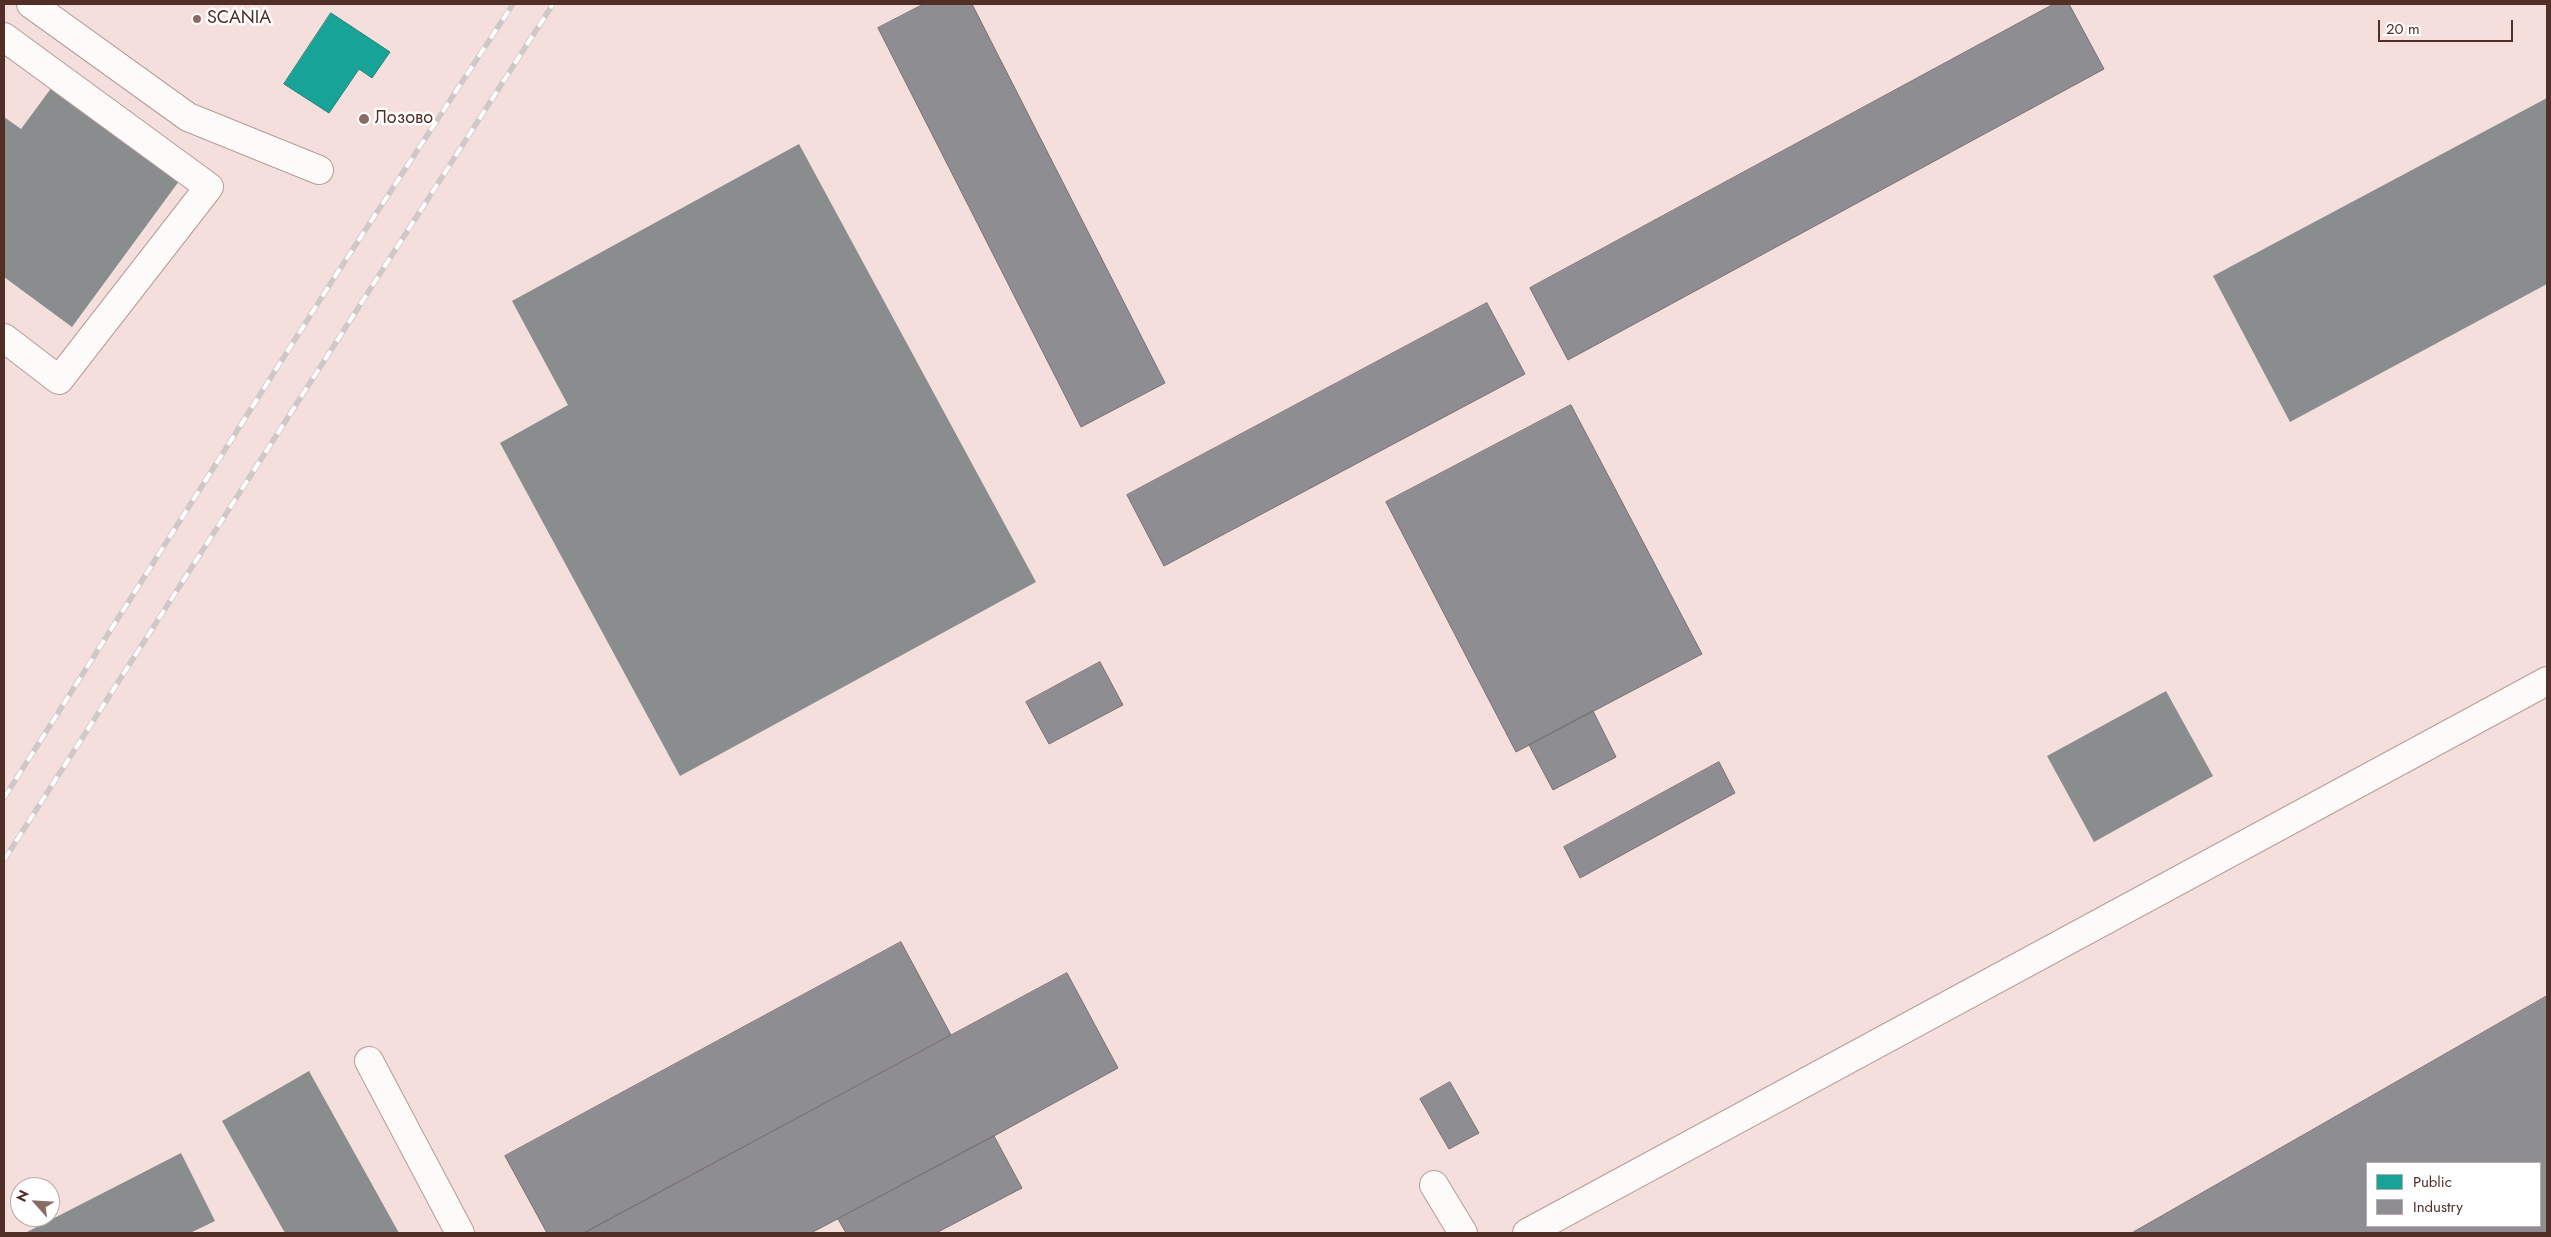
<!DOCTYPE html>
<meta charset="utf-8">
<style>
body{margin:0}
#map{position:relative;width:2551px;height:1237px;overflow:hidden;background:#f4dfdc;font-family:Jost,sans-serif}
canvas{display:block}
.frame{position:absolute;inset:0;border:5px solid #512e26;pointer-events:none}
.legend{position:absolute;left:2366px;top:1162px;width:175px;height:65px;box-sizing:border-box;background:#fff;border:1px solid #b9aba8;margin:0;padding:6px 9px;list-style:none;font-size:15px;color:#512e26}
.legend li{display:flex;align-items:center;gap:10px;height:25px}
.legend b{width:25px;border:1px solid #b9aba8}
.north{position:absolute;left:10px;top:1177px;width:50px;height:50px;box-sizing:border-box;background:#fff;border:1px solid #b9aba8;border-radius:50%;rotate:296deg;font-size:14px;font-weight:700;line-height:20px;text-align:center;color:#512e26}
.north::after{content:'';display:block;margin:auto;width:18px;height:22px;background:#8a6c66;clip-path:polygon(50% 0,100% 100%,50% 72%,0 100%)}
.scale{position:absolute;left:2378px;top:20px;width:135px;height:22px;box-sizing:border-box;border:2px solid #512e26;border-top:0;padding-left:6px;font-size:15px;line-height:18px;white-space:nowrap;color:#512e26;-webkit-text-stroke:4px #fff;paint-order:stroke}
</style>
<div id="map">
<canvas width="2551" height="1237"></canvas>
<div class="frame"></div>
<ul class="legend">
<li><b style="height:14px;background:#17a398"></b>Public</li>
<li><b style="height:14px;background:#8d8d92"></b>Industry</li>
</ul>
<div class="north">N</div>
<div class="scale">20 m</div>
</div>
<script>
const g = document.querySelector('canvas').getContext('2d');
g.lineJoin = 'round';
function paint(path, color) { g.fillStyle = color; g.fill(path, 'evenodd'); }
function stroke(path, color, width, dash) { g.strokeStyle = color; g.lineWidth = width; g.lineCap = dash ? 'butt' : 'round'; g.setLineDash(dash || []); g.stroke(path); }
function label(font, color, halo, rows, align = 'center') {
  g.font = font + ' Jost,sans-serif'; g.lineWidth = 5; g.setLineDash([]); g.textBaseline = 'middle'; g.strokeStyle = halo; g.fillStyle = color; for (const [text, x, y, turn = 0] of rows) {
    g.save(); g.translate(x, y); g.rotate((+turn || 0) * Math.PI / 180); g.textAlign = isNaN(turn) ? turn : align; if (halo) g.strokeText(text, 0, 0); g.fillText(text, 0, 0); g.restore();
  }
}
const public = new Path2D(`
 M331,13L390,52L372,78L359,69L329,113L284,84Z`);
paint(public, '#17a398');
stroke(public, '#288076', 1);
const industry = new Path2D(`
 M924,4H972L1165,383L1081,427L878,28Z
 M2054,4H2069L2104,69L1568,360L1530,288Z
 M1487,303L1525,374L1164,566L1127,495Z
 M1571,405L1702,654L1516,752L1386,502Z
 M1100,662L1123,705L1049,744L1026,702Z
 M1593,711L1616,757L1553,790L1529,745Z
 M1719,762L1735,793L1580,878L1564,847Z
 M901,942L951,1035L584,1233H547L505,1156Z
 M1067,973L1118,1068L994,1136L811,1233H584Z
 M2547,996V1233H2132ZM2367,1163H2540V1226H2367Z
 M1450,1082L1479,1133L1449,1149L1420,1099Z
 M994,1136L1022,1188L936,1233H846L838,1219Z`);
paint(industry, '#8d8d92');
stroke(industry, '#7b7072', 1);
paint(new Path2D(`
 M55,83L182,177L72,327L4,277V117L21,129Z
 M2547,98V284L2290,422L2213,276Z
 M799,144L1036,582L680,776L500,443L568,405L512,301Z
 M2166,691L2213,776L2094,842L2047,756Z
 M309,1071L399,1233H285L222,1121Z
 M181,1153L215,1221L190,1233H25Z`), '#898d8e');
const minor = new Path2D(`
 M31,4L188,117L319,170
 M4,37L209,187L59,380L4,338
 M369,1061L460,1233
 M1434,1185L1463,1233
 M1527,1233L2547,681`);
stroke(minor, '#b59c97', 30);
stroke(minor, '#fdfafa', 28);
const rail = new Path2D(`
 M4,798L334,278L513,4
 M4,860L553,4`);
stroke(rail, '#cfc8c7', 5.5);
stroke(rail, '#fff', 4, [11]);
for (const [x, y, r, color] of [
 [197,19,5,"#8a6c66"],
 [364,119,6,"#8a6c66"]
]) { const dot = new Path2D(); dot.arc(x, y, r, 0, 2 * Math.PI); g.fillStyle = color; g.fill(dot); stroke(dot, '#fff', 2); }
label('18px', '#512e26', '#fff', [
 ["SCANIA",207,19],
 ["Лозово",375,119]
], 'left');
</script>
